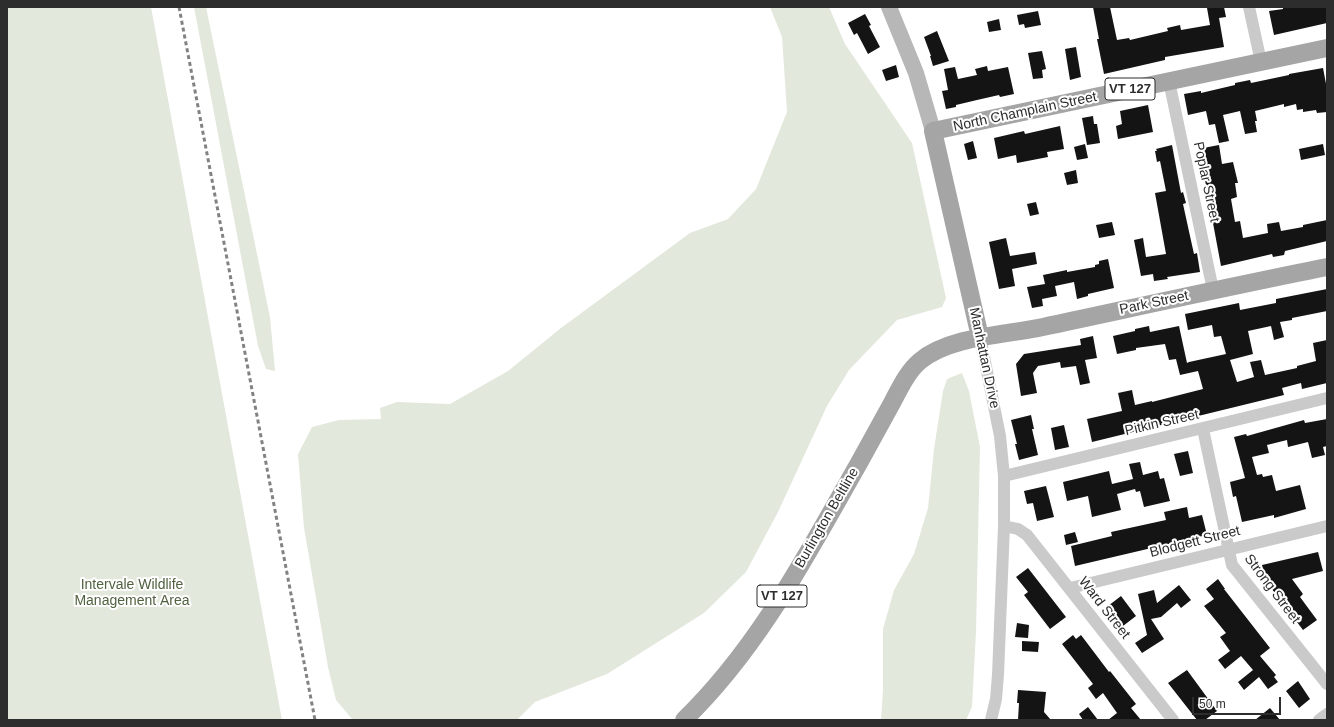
<!DOCTYPE html>
<style>
body{margin:0}
#map{position:relative;width:1334px;height:727px;overflow:hidden;background:#fff;font-family:Arial,sans-serif}
canvas{display:block}
.frame{position:absolute;inset:0;border:8px solid #2d2d2d;pointer-events:none}
.scale{position:absolute;left:1192px;top:697px;width:89px;height:18px;box-sizing:border-box;border:2px solid #2d2d2d;border-top:0;padding-left:5px;font-size:12px;line-height:14px;white-space:nowrap;color:#2d2d2d;-webkit-text-stroke:3px #fff;paint-order:stroke}
</style>
<div id="map">
<canvas width="1334" height="727"></canvas>
<div class="frame"></div>
<div class="scale">50 m</div>
</div>
<script>
const g = document.querySelector('canvas').getContext('2d');
g.lineJoin = 'round';
function paint(path, color) { g.fillStyle = color; g.fill(path, 'evenodd'); }
function stroke(path, color, width, dash) { g.strokeStyle = color; g.lineWidth = width; g.lineCap = dash ? 'butt' : 'round'; g.setLineDash(dash || []); g.stroke(path); }
function label(font, color, halo, rows, align = 'center') {
  g.font = font + ' Arial,sans-serif'; g.lineWidth = 4; g.setLineDash([]); g.textBaseline = 'middle'; g.strokeStyle = halo; g.fillStyle = color; for (const [text, x, y, turn = 0] of rows) {
    g.save(); g.translate(x, y); g.rotate((+turn || 0) * Math.PI / 180); g.textAlign = isNaN(turn) ? turn : align; if (halo) g.strokeText(text, 0, 0); g.fillText(text, 0, 0); g.restore();
  }
}
paint(new Path2D(`
 M7,7H151L282,720H7Z
 M194,7H206L270,317L275,371L266,369L258,346Z
 M770,7H829L845,44L912,143L946,298L942,307L897,320L849,370L827,406L778,512L746,572L704,613L607,674L535,702L517,720H351L352,719L336,700L328,667L304,528L298,454L312,427L339,420L381,419L380,408L397,402L450,404L508,371L561,328L690,233L728,219L756,189L787,112L782,37Z
 M962,373L969,391L980,447L976,632L972,707L966,720H881L883,690V629L894,590L914,554L928,508L934,449L943,391L947,379Z`), '#e3e8dc');
paint(new Path2D(`
 M1093,7H1110L1117,40L1129,38L1130,40L1168,31L1167,28L1180,25L1181,30L1210,25L1207,8H1209V7H1224L1226,17L1219,18L1224,47L1165,57V60L1104,74L1097,39H1099Z
 M1283,7H1327V23L1274,35L1269,11L1283,9Z
 M1038,11L1041,25L1025,28L1024,24L1019,25L1017,15Z
 M865,14L871,25L869,26L880,47L868,54L857,33L854,35L848,23Z
 M999,19L1001,30L989,32L987,22Z
 M937,31L949,61L933,66L930,56H931L924,37Z
 M1076,47L1081,77L1070,80L1065,49Z
 M1042,51L1046,69L1042,70L1043,78L1033,79L1028,53Z
 M896,65L899,77L886,81L882,70Z
 M987,66L988,71L1008,67L1014,94L1000,97L999,95L977,100L956,105V107L946,109L942,91L948,90L944,69L955,67L958,79L977,75L975,69Z
 M1323,68L1327,89V112L1317,113L1316,110L1303,112V109L1297,110L1296,104L1284,107V104L1255,111L1257,121H1255L1257,132L1245,134L1240,111L1223,115L1229,141L1219,143L1215,124L1209,125L1206,111L1188,115L1184,94L1201,91V93L1235,85V83L1250,80L1251,83L1289,75V74Z
 M1148,105L1153,132L1118,139L1116,126L1122,124L1120,111Z
 M1093,116L1094,124H1097L1100,143L1087,145L1082,118Z
 M1060,126L1064,149L1047,152L1048,157L1017,163L1016,155L998,159L994,138L1024,131L1025,134Z
 M973,141L977,158L968,160L964,144Z
 M1085,144L1088,158L1077,160L1074,147Z
 M1323,144L1325,155L1301,160L1299,149Z
 M1172,145L1181,193L1183,192L1186,203L1183,204L1190,236L1194,254L1197,253L1200,272L1167,277L1168,279L1154,281L1153,274L1141,276L1134,240L1143,238L1146,257L1166,254L1155,193L1166,191L1160,161L1157,162L1155,151H1157L1156,149Z
 M1219,145L1222,164L1233,162L1238,183H1235L1237,197L1231,199L1235,222L1240,221L1243,238L1268,233L1267,224L1279,222L1281,231L1303,227V225L1327,220V241L1285,251L1284,255L1273,257L1272,254L1221,266L1205,180L1198,149Z
 M1076,170L1078,183L1067,185L1064,173Z
 M1036,202L1039,214L1030,216L1027,204Z
 M1112,222L1115,235L1099,238L1096,225Z
 M1006,238L1010,256L1035,252L1037,264L1012,269L1015,286L999,289L989,242Z
 M1108,259L1114,288L1088,294V296L1077,299L1074,282L1055,286L1057,296L1042,299L1043,306L1032,308L1027,287L1045,284L1043,275L1067,270V272L1095,267V265L1099,264V261Z
 M1327,289V311L1292,318V320L1280,322L1284,337L1274,340L1271,326L1248,331L1253,354L1230,360L1237,382L1254,377L1250,362L1261,360L1265,375L1297,368V366L1316,361L1313,343L1327,340V383L1302,389L1301,383L1282,388L1284,395L1092,442L1087,419L1122,411L1118,393L1132,390L1135,405L1152,401V402L1203,389L1198,371L1180,375L1176,359L1169,360L1165,344L1136,348V350L1117,354L1113,336L1135,331V329L1149,326L1150,332L1179,326L1187,363L1189,362L1226,354L1221,336L1214,337L1212,325L1188,330L1185,314L1239,303L1240,310L1276,303V299Z
 M1093,336L1097,358L1085,360L1090,383L1080,385L1076,366L1061,368L1060,362L1038,366L1033,373L1037,393L1021,396L1016,364L1024,354L1081,345L1080,339Z
 M1031,415L1034,429H1032L1038,455L1019,460L1015,444H1017L1011,420Z
 M1327,419V446L1323,447L1325,455L1312,458L1308,442L1288,447L1287,440L1267,445L1269,453L1252,457L1257,475L1262,474L1263,477L1272,475L1276,491L1300,485L1306,509L1274,518V515L1242,522L1236,496L1233,497L1230,482L1245,478L1234,437L1246,434L1247,436L1304,420L1305,423Z
 M1064,425L1069,447L1055,450L1051,428Z
 M1188,451L1193,473L1180,476L1174,454Z
 M1140,462L1143,475L1158,471L1160,479L1164,478L1170,501L1144,507L1140,491L1136,492L1135,489L1117,494L1121,510L1092,517L1088,496L1067,501L1063,482L1109,471L1112,484L1133,479L1129,464Z
 M1046,486L1054,517L1037,521L1033,503L1027,504L1024,491Z
 M1187,507L1189,518L1202,515L1207,535L1075,566L1071,546L1112,536L1111,532L1166,520L1164,512Z
 M1075,532L1078,542L1066,545L1064,535Z
 M1318,552L1323,571L1292,579L1303,594L1300,597L1317,620L1303,630L1265,580L1262,565Z
 M1028,568L1066,617L1050,629L1024,595L1028,592L1016,577Z
 M1218,579L1225,589H1224L1270,648L1260,656L1276,675L1274,677L1278,682L1268,689L1259,677L1244,690L1238,682L1253,670L1241,656L1225,669L1218,660L1230,651L1220,637L1226,633L1204,606L1214,599L1206,589Z
 M1179,585L1191,600L1181,608L1177,603L1161,617L1151,619L1164,639L1142,653L1135,643L1147,635L1138,594L1154,590L1157,603Z
 M1121,596L1136,616L1123,626L1108,606Z
 M1017,623L1029,625L1028,638L1015,637Z
 M1073,635L1076,639L1081,635L1109,672L1110,671L1136,704L1131,708L1141,720H1108L1117,713L1103,693L1096,699L1088,688L1093,684L1062,644Z
 M1022,641L1039,642L1038,652L1022,651Z
 M1187,670L1217,711L1205,720H1197L1168,683Z
 M1298,681L1310,699L1299,708L1286,691Z
 M1018,690L1046,692L1044,712L1051,720H1018L1019,703H1017Z
 M1088,707L1098,720H1083L1079,714Z
 M1270,708L1280,720H1255Z`), '#141414');
stroke(new Path2D(`
 M1249,7L1261,62
 M1169,81L1213,290
 M980,337L1000,436L1004,476V526L998,675L996,699L991,720
 M1203,429L1232,565L1327,684
 M1004,476L1327,398
 M1004,526L1018,529L1027,535L1173,720
 M1070,588L1327,526
 M1319,720L1327,714`), '#cacaca', 12);
stroke(new Path2D(`
 M889,7L916,73L933,131`), '#b7b7b7', 16);
stroke(new Path2D(`
 M980,337L933,131L1327,48
 M684,720C760,646 807,554 859,463C870,443 881,423 892,403C900,388 907,372 920,361C950,336 1006,335 1043,327C1137,307 1232,286 1327,267`), '#a5a5a5', 18);
stroke(new Path2D(`
 M179,7L315,720`), '#828282', 3, [4, 3]);
for (const [x, y, w] of [
 [1130,89,50],
 [782,596,50]
]) { const box = new Path2D(); box.roundRect(x - w / 2, y - 11, w, 22, 3); g.fillStyle = '#fff'; g.fill(box); stroke(box, '#2d2d2d', 1); }
label('bold 13px', '#2d2d2d', null, [
 ["VT 127",1130,89],
 ["VT 127",782,596]
]);
label('14px', '#2d2d2d', '#fff', [
 ["North Champlain Street",1025,112,-12],
 ["Poplar Street",1206,182,78],
 ["Park Street",1154,303,-12],
 ["Manhattan Drive",984,358,78],
 ["Pitkin Street",1162,423,-13],
 ["Burlington Beltline",827,518,-60],
 ["Blodgett Street",1195,542,-14],
 ["Strong Street",1272,589,53],
 ["Ward Street",1104,608,52]
]);
label('14px', '#506240', '#fff', [
 ["Intervale Wildlife",132,585],
 ["Management Area",132,601]
]);
</script>
